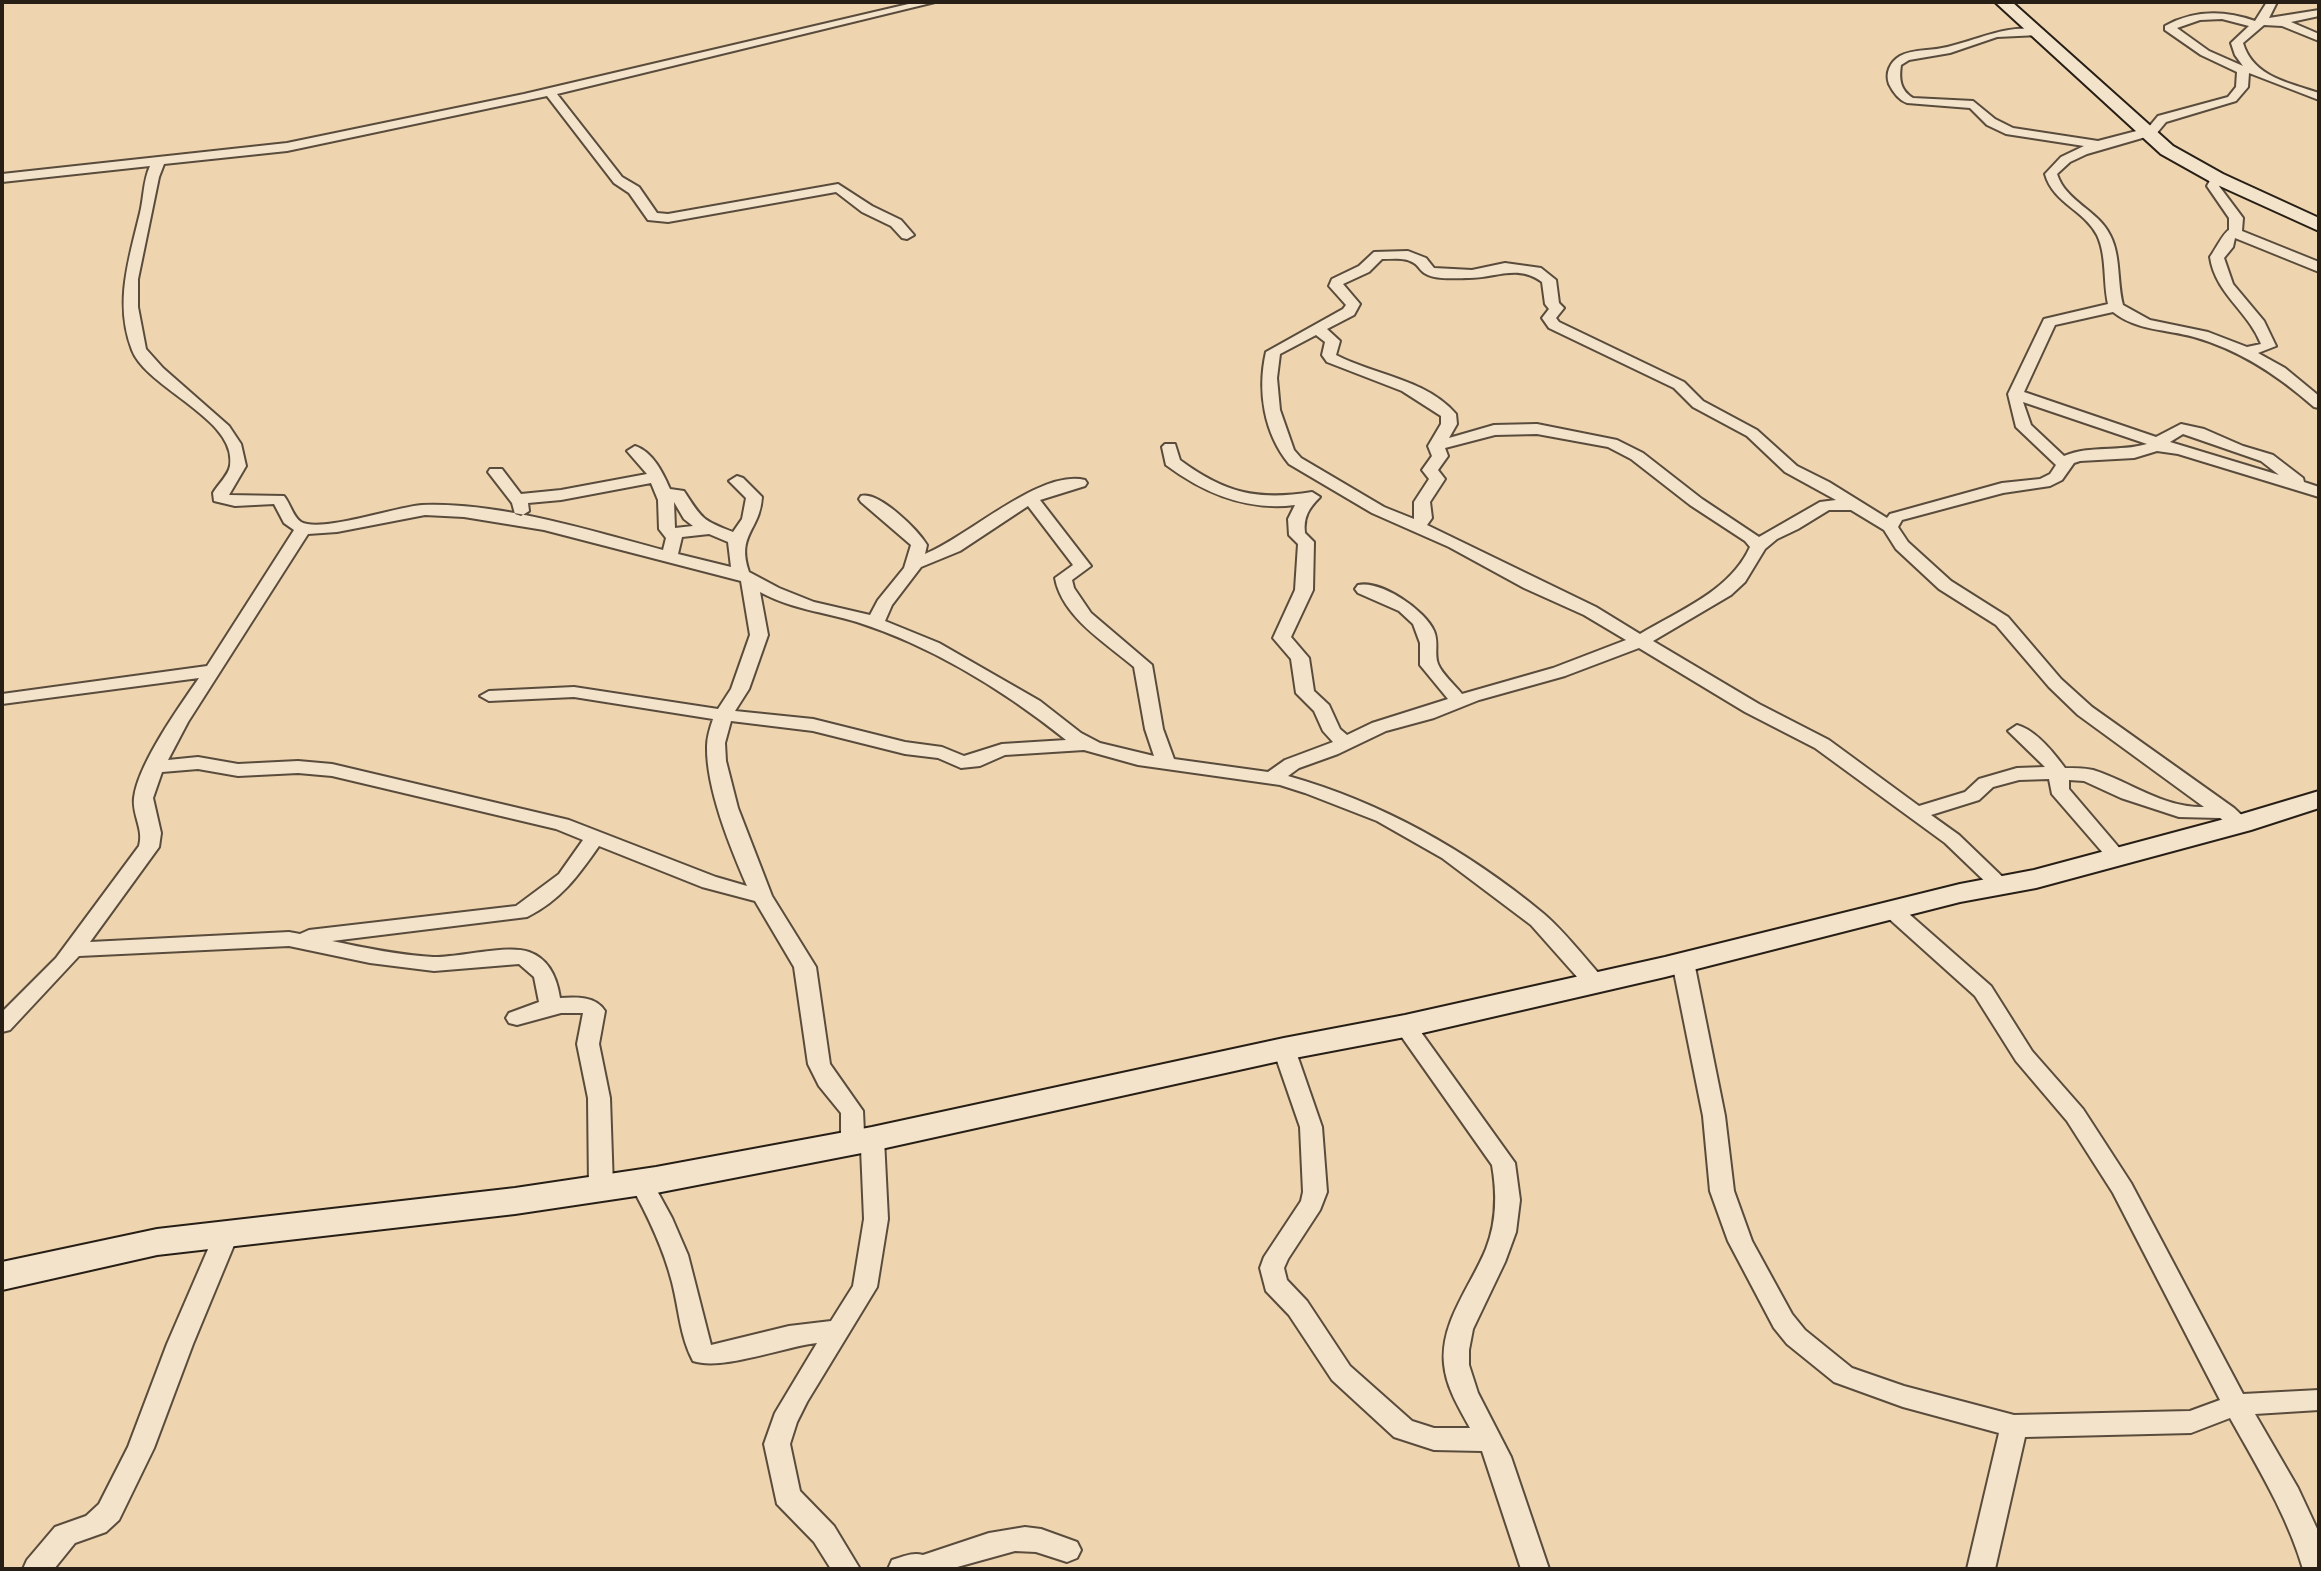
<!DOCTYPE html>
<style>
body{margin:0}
#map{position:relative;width:2321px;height:1571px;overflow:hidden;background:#eed4af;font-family:"Libre Caslon Text",serif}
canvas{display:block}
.frame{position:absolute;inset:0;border:4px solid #271f16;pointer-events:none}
</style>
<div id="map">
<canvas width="2321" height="1571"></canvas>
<div class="frame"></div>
</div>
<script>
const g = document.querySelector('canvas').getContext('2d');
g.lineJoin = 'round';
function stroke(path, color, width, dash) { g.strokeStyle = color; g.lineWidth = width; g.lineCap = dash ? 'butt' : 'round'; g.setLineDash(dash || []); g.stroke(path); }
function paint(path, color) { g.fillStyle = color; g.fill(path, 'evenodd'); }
const street = new Path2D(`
 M917,2H935L557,94L622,177L639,187L657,213L668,214L838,184L872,206L901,220L914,235L907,239L902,238L891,226L862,212L836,192L668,222L648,220L629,193L614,183L547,96L287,151L164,164L159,177L138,279V307L146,349L163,368L229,426L241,444L246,466L229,495L284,496C290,503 293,517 301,522C321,533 395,507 422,505C499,502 588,530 663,550L666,538L659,529L658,500L651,483L561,500L528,503L529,511L521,516L515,514L512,503L488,472L490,469H502L521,494L561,490L647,474L627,451L635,446C653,452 663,473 670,489L684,491C702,519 702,520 733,532L742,519L746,498L729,481L737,476L743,478L762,497C760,531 736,534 749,572L779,588L814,602L870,615L878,600L904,568L911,545L861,502L859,499L861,496C879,491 918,530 927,545L925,554C968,537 1040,469 1085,480L1087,483L1085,486L1040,500L1091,566L1072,580L1074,588L1091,613L1152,665L1163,729L1174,759L1268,772L1285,760L1333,742L1323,731L1314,711L1296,693L1291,659L1273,638L1295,590L1298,544L1289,535L1288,519L1295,505C1247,511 1205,494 1166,465L1162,447L1165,444H1175L1180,460C1225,493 1257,501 1312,492L1320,497C1309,508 1303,517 1305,533L1314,542L1313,590L1291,637L1309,658L1314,691L1329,705L1340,729L1347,735L1372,723L1448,699L1420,665V643L1413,624L1399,611L1358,593L1355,589L1358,585C1381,580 1425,610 1434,631C1439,642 1434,654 1438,664C1442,674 1455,685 1462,694L1553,668L1626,640L1584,615L1524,588L1449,547L1372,513L1289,464C1264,433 1257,391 1266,352L1343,309L1346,305L1329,286L1332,279L1359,266L1374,252L1408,251L1426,258L1434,268L1472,270L1505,263L1541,268L1556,280L1559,303L1564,308L1556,318L1559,322L1684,382L1703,401L1757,430L1797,466L1829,482L1887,518L1890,514L2002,483L2040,479L2050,474L2056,465L2016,427L2008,394L2044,319L2108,304C2103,282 2107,256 2097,235C2084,210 2053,203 2045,174L2061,157L2084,146L2006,134L1987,125L1970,108L1907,103C1899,100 1893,92 1889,84C1885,73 1890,62 1900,56C1912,49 1929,51 1942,48C1977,41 2006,23 2043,30V34L2039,35L1997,37L1950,53L1909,60L1901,65C1899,79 1900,90 1913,98L1973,101L1995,119L2013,128L2098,141L2148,128L2158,116L2228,97L2236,87L2237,72L2201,55L2165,30V26C2194,10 2224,10 2255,21L2267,2H2277L2269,18L2319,10V16L2291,22L2319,34V41L2282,26L2264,25L2243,43C2253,77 2290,83 2319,93V100L2249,73L2248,87L2236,101L2166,122L2156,134L2087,154L2070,162L2057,174C2066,202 2098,210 2110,235C2121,256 2117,283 2123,305L2150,320L2208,332L2247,347L2261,344C2248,311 2215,293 2210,257C2215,250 2224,232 2229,230V218L2207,186L2213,175L2217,174L2223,178L2219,186L2243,218L2242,231L2319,262V272L2235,238L2233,247L2224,258L2233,284L2264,321L2276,346L2258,353L2285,368L2319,396V408L2314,407C2279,376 2240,350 2194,337C2166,329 2137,331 2113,312L2055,325L2024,392L2156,437L2181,424L2204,429L2243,446L2273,455L2303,478L2304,482L2319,487V497L2178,454L2157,451L2134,458L2080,461L2074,463L2062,480L2050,486L2003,493L1902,520L1898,527L1908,542L1951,581L2008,617L2061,679L2092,707L2234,808L2251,824L2248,828H2234L2220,818L2179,817L2121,798L2084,781L2069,780V789L2127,857L2124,861H2110L2052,794L2049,779L2019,780L1993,787L1979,800L1931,815L1959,835L2012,886L2009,891H1995L1945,843L1815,748L1745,712L1639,648L1565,676L1479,700L1434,718L1386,731L1338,754L1299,768L1288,776C1383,803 1468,851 1544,914C1565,932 1583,956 1602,977L1605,982L1602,987H1586L1531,925L1442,858L1377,821L1305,793L1280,785L1138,765L1084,750L1005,755L980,766L961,768L938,758L905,754L813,731L731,721L725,743L726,761L738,808L772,896L816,967L830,1064L863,1111L864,1133L872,1131L880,1133L884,1139L888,1219L877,1287L807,1402L797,1422L790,1444L800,1491L834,1526L860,1569H831L814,1542L777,1504L764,1444L775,1413L817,1343C783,1347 722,1371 693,1361C680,1337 679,1309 672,1282C663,1247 647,1214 629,1182L633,1176L641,1173L649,1176L672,1218L688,1255L711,1345L789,1326L831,1321L853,1286L864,1219L861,1148L853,1150L845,1148L841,1142V1113L819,1086L808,1064L794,967L755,901L702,887L599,846C578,876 561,900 527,917L332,941C365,948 399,955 433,957C458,958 507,944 529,952C549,959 557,978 560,998C576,997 596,996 605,1011L599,1044L610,1098L613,1187L609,1193L601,1196L593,1193L589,1187L588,1098L577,1044L583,1013H561L517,1025L509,1023L506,1018L509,1013L539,1002L534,977L519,964L434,971L370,963L289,946L79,956L10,1030L2,1032V1012L56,958L139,846C144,829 132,815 134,798C138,764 179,707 199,678L2,704V694L207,666L294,530L284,523L274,504L235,506L214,501L213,493C218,484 228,476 230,466C238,419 147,389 132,350C114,303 129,259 140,213C144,197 143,181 150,166L2,182V174L287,143L524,94ZM2222,19L2249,26L2231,43L2235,55L2243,66L2209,51L2177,28L2200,20ZM1382,259C1393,259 1405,257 1414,263C1419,266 1421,272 1426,274C1436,280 1458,278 1469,278C1496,278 1518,264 1542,282L1545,304L1549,309L1542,318L1549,328L1674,388L1693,407L1747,436L1785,472L1836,500L1820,502L1759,537L1702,499L1643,453L1617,440L1537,424L1494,425L1449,438L1457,424L1456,414C1426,379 1374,375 1336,355L1340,341L1327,329L1354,315L1360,304L1343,284L1369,272ZM1316,335L1325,342L1322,355L1327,362L1402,391L1441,416V424L1428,446L1432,456L1422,470L1429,479L1414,502V519L1384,507L1301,458L1294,450L1280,410L1277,378L1280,354ZM2023,402L2147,444C2120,452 2090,445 2064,456L2031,425ZM1537,434L1608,447L1631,459L1690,505L1745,541L1750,547C1730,591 1680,610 1640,634L1596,607L1427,525L1432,518L1430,502L1445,479L1438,470L1448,456L1445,448L1495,435ZM2183,434L2261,461L2279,475L2170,442ZM674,502L684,519L693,526L675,528ZM1028,506L1073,565L1055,578C1062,617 1106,643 1134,667L1145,729L1154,756L1100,743L1081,733L1040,701L939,643L885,621L892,605L921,567L960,551ZM1829,510H1851L1884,530L1896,549L1939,589L1996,625L2049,687L2078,715L2204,807C2163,808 2131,782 2093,770C2084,768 2074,768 2065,768C2054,753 2036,730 2017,725L2008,731L2045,767L2017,768L1979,779L1965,792L1919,806L1829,740L1759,704L1653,641L1731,595L1745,582L1765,549L1777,539L1798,529ZM425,515L464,517L544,530L741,581L750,635L731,689L718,709L574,687L489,691L480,696L489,701L574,697L713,719C710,728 707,737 707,746C706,788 730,847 747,886L716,877L569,820L332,764L298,761L238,764L198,757L168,760L188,722L308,534L337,532ZM709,534L728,542L731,567L678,554L682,537ZM760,592C791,609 824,612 857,622C932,646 1005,691 1066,740L1002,744L964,756L942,747L905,742L813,719L735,711L749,689L768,635ZM198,769L238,776L298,773L332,776L556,829L583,840L559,874L516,906L309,930L300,934L289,932L90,942L159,847L161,833L153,798L162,772Z
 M1893,904L1900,906L1991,986L2032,1051L2083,1109L2131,1183L2243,1394L2319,1390V1410L2255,1414L2298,1488L2319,1533V1569H2303C2287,1515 2258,1468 2230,1418L2191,1433L2025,1437L1995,1569H1967L1999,1433L1903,1407L1834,1382L1787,1344L1774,1328L1728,1241L1710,1191L1703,1116L1672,962L1676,957H1690L1694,962L1725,1116L1734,1191L1752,1241L1792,1314L1805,1330L1852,1368L1904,1386L2014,1415L2190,1411L2220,1400L2113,1193L2067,1121L2016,1061L1975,996L1886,916L1883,911L1886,906Z
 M1405,1019L1413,1021L1515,1163L1520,1200L1516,1232L1505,1262L1473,1329L1469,1350V1365L1478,1393L1511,1457L1549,1569H1521L1482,1451L1434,1450L1394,1437L1332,1380L1289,1315L1266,1291L1260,1268L1264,1257L1301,1201L1303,1192L1300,1127L1273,1049L1276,1044L1284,1041L1292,1044L1295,1049L1322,1127L1327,1192L1320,1210L1288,1259L1284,1268L1287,1280L1307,1301L1350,1366L1412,1421L1434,1428H1470C1459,1408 1446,1387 1444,1364C1440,1322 1471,1286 1486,1249C1497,1221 1497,1194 1492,1165L1394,1026L1397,1021Z
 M227,1224L236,1227L239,1233L193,1344L154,1448L119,1520L106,1532L75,1543L54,1569H23L27,1560L55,1527L86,1516L99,1504L128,1447L167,1344L215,1233L218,1227Z
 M1025,1527L1041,1529L1077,1542L1081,1550L1077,1558L1067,1562L1036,1552L1015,1551L950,1569H888L892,1560C903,1557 912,1552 923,1555L989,1533Z`);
const secondary = new Path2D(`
 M1995,2H2012L2173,146L2223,174L2319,218V231L2211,182L2161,154Z
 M2319,791V808L2251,830L2036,888L1960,902L1665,977L1405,1037L1284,1060L872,1151L656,1193L515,1214L157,1255L2,1290V1262L157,1229L515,1188L656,1167L872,1127L1284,1038L1405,1015L1665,957L1960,884L2034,870L2232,817Z`);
stroke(street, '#594c3c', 4);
stroke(secondary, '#271f16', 4);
paint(street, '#f4e3cb');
paint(secondary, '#f4e3cb');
</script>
